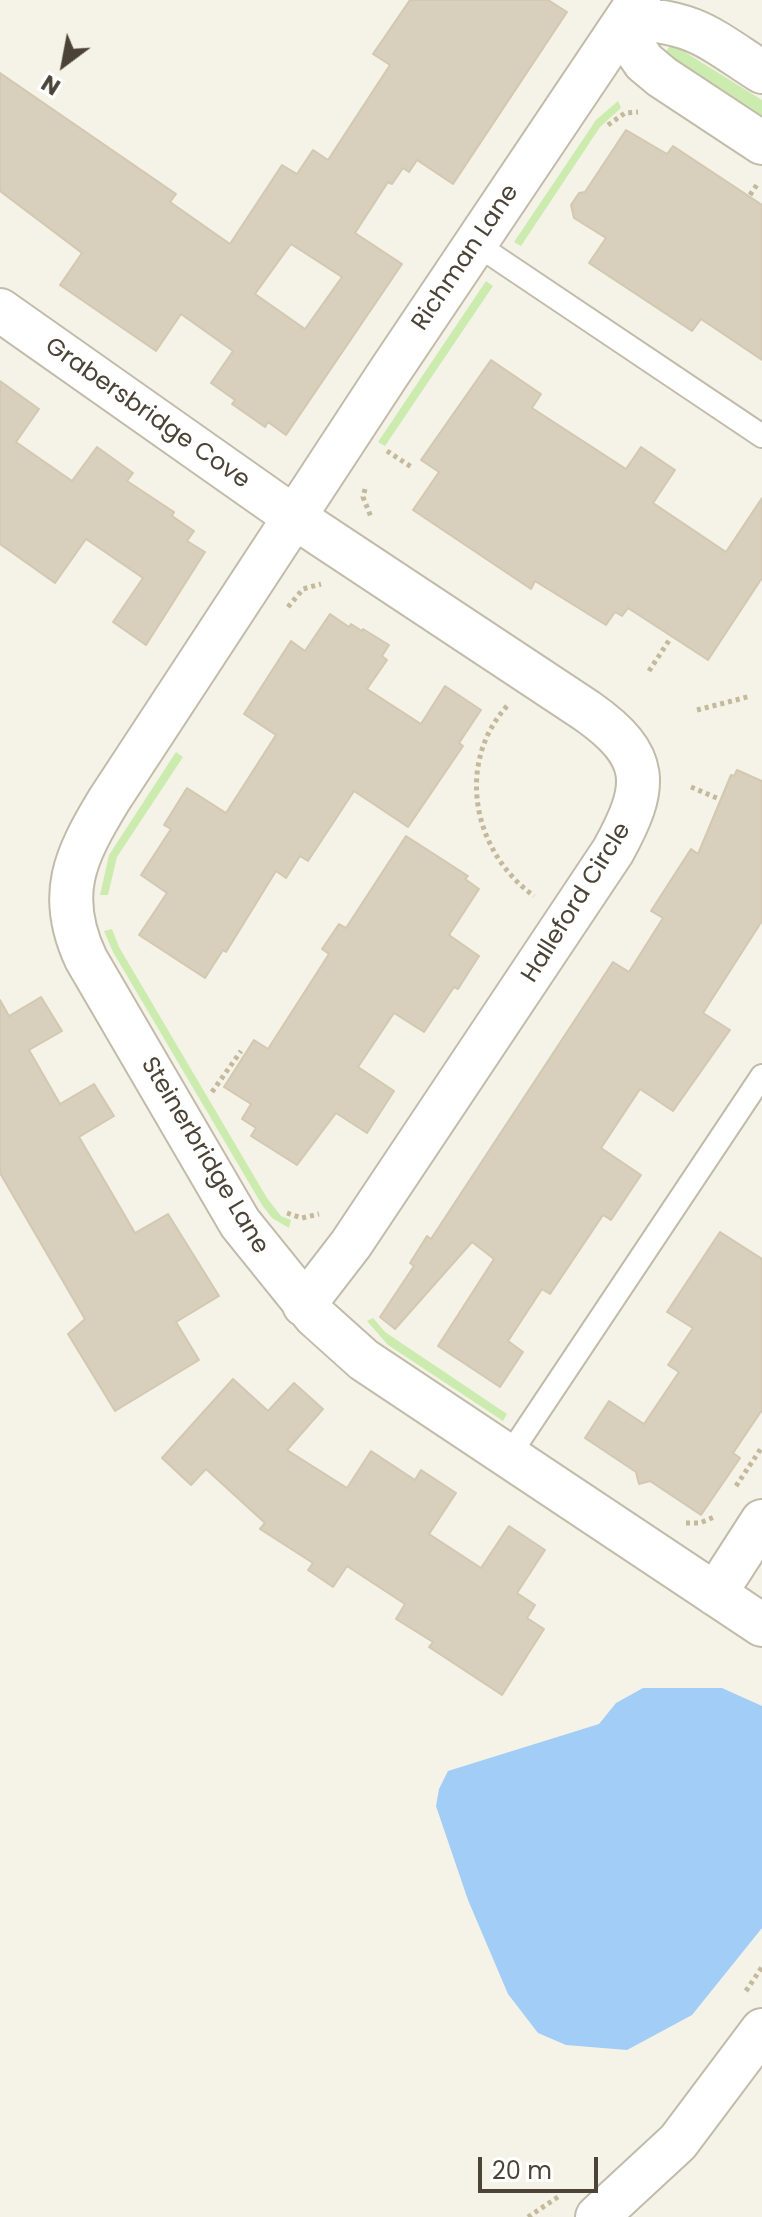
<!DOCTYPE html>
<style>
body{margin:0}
#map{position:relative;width:762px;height:2217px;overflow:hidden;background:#f5f2e8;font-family:Poppins,sans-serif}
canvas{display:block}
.north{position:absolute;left:24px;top:24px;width:80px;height:80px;-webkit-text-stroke:6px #fff;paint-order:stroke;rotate:212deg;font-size:22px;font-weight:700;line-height:32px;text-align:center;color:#4a4336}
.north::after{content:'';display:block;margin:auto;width:28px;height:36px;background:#4a4336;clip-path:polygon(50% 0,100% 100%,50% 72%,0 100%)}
.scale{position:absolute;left:478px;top:2157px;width:120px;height:36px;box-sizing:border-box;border:4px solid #4a4336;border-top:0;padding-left:10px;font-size:24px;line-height:28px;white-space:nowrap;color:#4a4336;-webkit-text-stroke:6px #fff;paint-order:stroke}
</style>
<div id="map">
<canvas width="762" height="2217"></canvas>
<div class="north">N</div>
<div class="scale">20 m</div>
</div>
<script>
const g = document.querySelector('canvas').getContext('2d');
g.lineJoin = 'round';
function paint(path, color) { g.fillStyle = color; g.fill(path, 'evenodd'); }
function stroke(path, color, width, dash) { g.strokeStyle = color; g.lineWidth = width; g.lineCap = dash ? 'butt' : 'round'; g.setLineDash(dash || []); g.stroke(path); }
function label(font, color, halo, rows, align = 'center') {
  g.font = font + ' Poppins,sans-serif'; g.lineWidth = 8; g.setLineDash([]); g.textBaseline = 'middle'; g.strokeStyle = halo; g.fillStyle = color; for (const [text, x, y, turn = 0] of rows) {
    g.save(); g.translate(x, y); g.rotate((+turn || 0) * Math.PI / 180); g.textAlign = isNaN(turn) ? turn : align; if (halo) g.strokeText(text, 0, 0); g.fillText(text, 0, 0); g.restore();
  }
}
paint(new Path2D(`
 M672,44L762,100V120L670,58L666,51Z
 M618,101L621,108L600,127L521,246L514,242L596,120Z
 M486,281L493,286L385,446L378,442Z
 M176,752L183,757L117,857L108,895H100L109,855Z
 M112,929L119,947L267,1198L281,1216L291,1220L289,1228L272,1218L262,1205L113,952L104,931Z
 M373,1318L385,1332L507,1414L503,1421L388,1345L367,1321Z`), '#ccecaf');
paint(new Path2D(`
 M643,1688H722L762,1706V1928L692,2015L627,2050L566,2045L538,2033L508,1994L468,1900L436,1806L439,1789L448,1771L599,1724L616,1703Z`), '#a1cdf6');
const building = new Path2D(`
 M410,0H548L567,12L453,184L417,160L409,172L403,168L392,184L388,182L355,233L402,264L286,435L268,422L265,427L232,404L235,400L211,383L233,351L181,314L156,351L60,285L82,253L0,191V73L176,194L170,202L230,244L282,165L297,174L313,150L328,160L390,65L373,54ZM291,244L342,277L305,329L255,294Z
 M626,130L667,154L673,146L762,205V360L701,319L692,331L589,263L606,238L574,218L571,205L579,193L585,192Z
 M491,360L541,394L532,408L626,469L641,447L675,470L653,503L726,552L762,498V578L708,660L628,608L622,616L615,612L606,625L535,581L531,589L413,510L439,472L421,460Z
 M0,381L39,409L16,442L72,481L97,447L133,473L127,481L174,512L172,516L194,531L187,541L205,552L146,645L113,622L143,578L86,539L55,583L0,544Z
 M330,614L349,627L351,624L362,631L363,629L389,645L382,656L387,660L367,689L421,724L445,686L481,710L459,743L463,746L408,827L354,791L308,861L300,856L286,878L276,871L226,952L223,950L205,978L139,935L167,893L141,875L171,829L164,825L187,788L226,813L276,735L244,714L291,641L305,651Z
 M737,770L762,781V921L703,1013L730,1030L673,1111L640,1089L601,1148L641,1175L611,1220L603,1215L550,1294L542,1289L508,1341L523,1352L500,1387L438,1346L494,1259L472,1242L395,1329L380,1317L414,1266L410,1263L427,1236L431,1239L613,962L629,972L663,918L651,911L691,849L698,854L731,775L734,776Z
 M406,836L468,876L465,879L479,889L449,935L479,956L458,989L454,987L424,1032L394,1013L358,1067L394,1091L367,1133L336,1113L297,1165L251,1136L256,1128L242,1119L251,1104L224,1087L254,1040L268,1049L329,954L322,949L339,924L346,928Z
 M41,997L62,1031L29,1050L60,1104L94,1084L114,1116L79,1137L135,1233L168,1214L219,1296L176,1322L199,1360L115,1411L68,1334L85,1319L0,1173V1000L9,1016Z
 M720,1232L762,1259V1410L733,1453L740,1458L701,1515L650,1481L639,1484L636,1472L585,1438L609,1401L644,1424L679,1372L668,1365L693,1328L667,1312Z
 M233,1379L268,1411L294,1383L323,1409L287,1450L347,1488L371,1451L415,1480L421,1470L456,1493L429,1534L481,1568L509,1526L545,1550L517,1593L535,1605L527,1618L544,1629L502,1695L429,1647L433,1642L396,1619L405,1604L347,1566L333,1587L308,1570L313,1563L260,1529L265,1523L206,1469L191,1485L162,1458Z`);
paint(building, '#d8cfbd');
stroke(building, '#d3c8b0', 2);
const lane = new Path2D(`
 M476,244L762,436
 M508,1457L762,1076`);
const street = new Path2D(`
 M639,0L388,374L109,800C75,856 56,895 86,959L240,1223L315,1316L364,1360L762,1625
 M628,18C695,22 708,37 762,72
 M621,28L644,62L662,77L762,143
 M0,310L294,517L587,711C651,756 649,786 613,851L351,1244L304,1305
 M715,1594L762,1521
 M597,2217L678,2142L762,2030`);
stroke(lane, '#c2bbaa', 26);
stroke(street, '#c2bbaa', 46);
stroke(new Path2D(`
 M608,125L625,113L638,112
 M750,195L758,183
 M387,451L413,468
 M365,489L363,497L371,517
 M288,607L303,589L321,584
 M649,671L670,639
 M507,706C455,764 473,852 534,896
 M697,710L751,696
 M691,787L719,799
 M212,1092L241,1051
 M287,1213L302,1218L319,1214
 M736,1486L762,1447
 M686,1523H700L714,1517
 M746,1991L762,1967
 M528,2217L561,2195`), '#c4b99a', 5, [4, 4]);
stroke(lane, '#fff', 22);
stroke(street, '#fff', 42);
label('24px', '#4a4336', '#fff', [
 ["Richman Lane",466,258,-56],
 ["Grabersbridge Cove",147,414,35],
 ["Halleford Circle",577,903,-58],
 ["Steinerbridge Lane",204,1156,59]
]);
</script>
